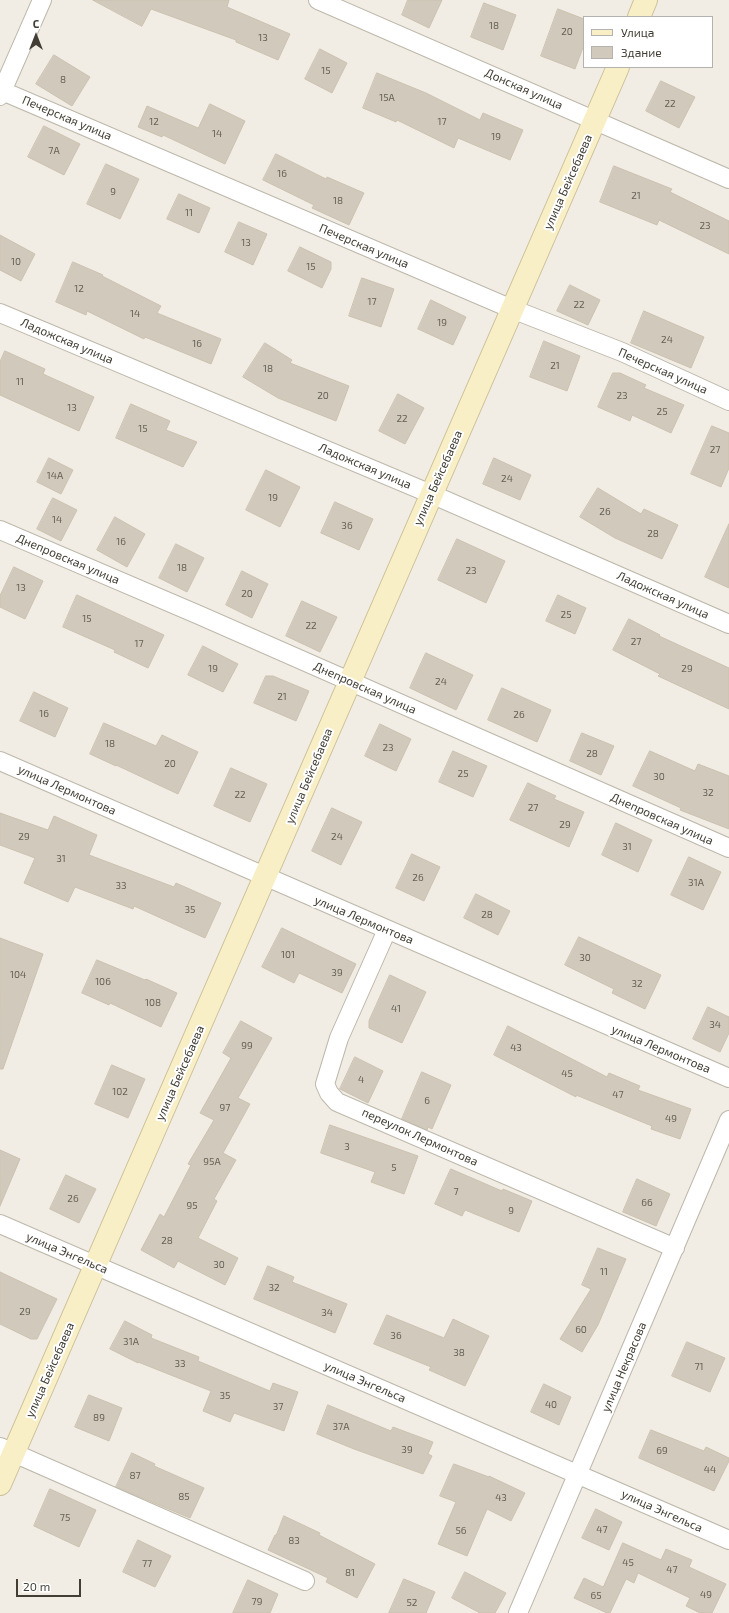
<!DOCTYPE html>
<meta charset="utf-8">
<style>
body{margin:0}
#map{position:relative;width:729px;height:1613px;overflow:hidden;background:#f1ede5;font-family:"Exo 2",sans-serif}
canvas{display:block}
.legend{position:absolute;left:583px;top:16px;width:130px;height:52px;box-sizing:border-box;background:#fff;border:1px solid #b3b2ae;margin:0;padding:5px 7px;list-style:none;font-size:12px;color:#423e35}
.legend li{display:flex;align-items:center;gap:8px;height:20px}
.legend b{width:20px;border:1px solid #b3b2ae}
.north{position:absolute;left:16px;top:16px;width:40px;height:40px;-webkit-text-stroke:3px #fff;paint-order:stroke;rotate:0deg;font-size:11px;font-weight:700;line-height:16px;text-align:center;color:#423e35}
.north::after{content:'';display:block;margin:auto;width:14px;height:18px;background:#423e35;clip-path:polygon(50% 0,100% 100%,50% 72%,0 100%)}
.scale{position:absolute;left:16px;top:1579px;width:65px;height:18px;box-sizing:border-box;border:2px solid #423e35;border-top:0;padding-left:5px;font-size:12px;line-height:14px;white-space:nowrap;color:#423e35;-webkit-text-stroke:3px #fff;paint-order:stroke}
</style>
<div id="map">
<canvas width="729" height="1613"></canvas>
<ul class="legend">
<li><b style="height:5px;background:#f9efc6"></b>Улица</li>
<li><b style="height:11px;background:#d1c9bb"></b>Здание</li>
</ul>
<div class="north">С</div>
<div class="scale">20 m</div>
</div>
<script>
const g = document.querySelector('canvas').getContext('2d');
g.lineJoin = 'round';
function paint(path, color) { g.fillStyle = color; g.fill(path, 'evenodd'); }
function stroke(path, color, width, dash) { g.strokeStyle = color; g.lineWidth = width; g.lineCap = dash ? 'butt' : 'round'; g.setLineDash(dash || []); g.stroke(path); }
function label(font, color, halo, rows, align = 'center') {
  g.font = font + ' "Exo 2",sans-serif'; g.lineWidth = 4; g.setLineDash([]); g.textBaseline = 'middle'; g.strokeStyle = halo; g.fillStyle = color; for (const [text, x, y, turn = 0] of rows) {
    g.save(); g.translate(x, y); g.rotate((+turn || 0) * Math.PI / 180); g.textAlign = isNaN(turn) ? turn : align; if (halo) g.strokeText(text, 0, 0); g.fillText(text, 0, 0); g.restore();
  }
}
const building = new Path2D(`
 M93,0H229L227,7L290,34L278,60L236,42V40L151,9L142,26Z
 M408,0H442L429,28L402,15Z
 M484,3L516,15L503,50L471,37Z
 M558,9L584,19V45L575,69L541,56Z
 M320,49L347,63L332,93L305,79Z
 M54,55L90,77L72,106L36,84Z
 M377,73L426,93L480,120L483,113L523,130L510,160L458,138L454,148L397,120L396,122L363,108Z
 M661,81L695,97L679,128L646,111Z
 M210,104L245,121L225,164L163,135L162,137L138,127L147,106L198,128Z
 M44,126L80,144L64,175L28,157Z
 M276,154L326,179L327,177L364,193L349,225L312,208L314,205L263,180Z
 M106,164L139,179L120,219L87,204Z
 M614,166L672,189L670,192L729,221V254L659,220L657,225L600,202Z
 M179,194L210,208L199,233L167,219Z
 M239,222L267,234L253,265L225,252Z
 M0,235L35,254L21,281L0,270Z
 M300,247L331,262V269L322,288L288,271Z
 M73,262L103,275L102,276L161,306L157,313L221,339L211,364L145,337L144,339L87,311L86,315L56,302Z
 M362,278L394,289L381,327L349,316Z
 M570,285L600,300L588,325L557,311Z
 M431,300L466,317L453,345L418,329Z
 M644,311L704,337L691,368L631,343Z
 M544,341L580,356L567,391L530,377Z
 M265,343L292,360L290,363L349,386L336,421L278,398L243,377Z
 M5,351L45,369L43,374L94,397L79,431L0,395V362Z
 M613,373H620L646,385L644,388L684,405L671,433L632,415L630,421L598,407Z
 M398,394L424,408L405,444L379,431Z
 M131,404L170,421L166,430L197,442L183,467L116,438Z
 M712,426L729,433V468L721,487L691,474Z
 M49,458L73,470L61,494L37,482Z
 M494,458L531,475L520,500L483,484Z
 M266,470L300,487L280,527L246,510Z
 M598,488L641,514L644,509L678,525L662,559L615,538L580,517Z
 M53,498L77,510L61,541L37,529Z
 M335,502L373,519L359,550L321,533Z
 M115,517L145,534L127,567L97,550Z
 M729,524V588L705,577Z
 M457,539L505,561L486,603L438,580Z
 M176,544L204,558L187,592L159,578Z
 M14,567L43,581L25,619L0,607V596Z
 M242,571L268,584L252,618L226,605Z
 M77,595L164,635L148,668L114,652L115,650L63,627Z
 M558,595L586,608L575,634L546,621Z
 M302,601L337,617L320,652L286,636Z
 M629,619L660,635L659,636L729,668V709L658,676L660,674L613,650Z
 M203,646L238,664L223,692L188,675Z
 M426,653L473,675L456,710L410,688Z
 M266,676H273L309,691L296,721L254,703Z
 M502,688L551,710L537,742L488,720Z
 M34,692L68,708L55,737L20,721Z
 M104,723L156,746L162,735L198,752L178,794L116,765V766L90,754Z
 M380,724L411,739L396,771L365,756Z
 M582,733L614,746L601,775L570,761Z
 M453,751L487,766L473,797L439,782Z
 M650,751L695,771L698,764L729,776V829L680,810L681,808L633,786Z
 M231,768L267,784L250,822L214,806Z
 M528,783L556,796L554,799L584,812L569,847L510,820Z
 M332,808L362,822L341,865L312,851Z
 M0,813L48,830L54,816L97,835L89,855L174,887L176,883L221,903L205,938L134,906L133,909L75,887L68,902L24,883L35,858L0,845Z
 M616,823L652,840L638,872L602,855Z
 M412,854L440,867L424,901L396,888Z
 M689,857L721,872L703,910L671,895Z
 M476,894L510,911L498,935L464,918Z
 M282,928L356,964L342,993L299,973L294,983L262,967Z
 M579,937L661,975L645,1009L612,993L614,989L565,965Z
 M0,938L43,954L3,1069H0Z
 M97,960L145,980L146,979L177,993L161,1027L110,1003L109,1005L82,993Z
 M390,975L426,992L402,1043L369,1028V1021Z
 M708,1007L729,1017V1033L720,1052L693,1039Z
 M241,1021L272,1038L238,1098L250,1104L223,1153L236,1160L214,1199L217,1201L198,1238L238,1258L225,1285L178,1261L174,1268L141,1250L160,1214L164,1217L191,1165L188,1164L214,1120L200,1113L231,1058L223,1053Z
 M508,1026L607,1077L609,1073L640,1086L638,1090L691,1109L680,1139L651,1129L652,1126L576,1095V1097L494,1055Z
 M355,1057L383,1071L368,1103L340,1089Z
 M112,1065L145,1079L128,1118L95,1104Z
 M422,1072L451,1085L432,1129L428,1127L427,1130L402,1119Z
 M330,1125L418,1156L404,1194L371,1182L375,1172L321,1153Z
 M0,1150L20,1159L0,1206Z
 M451,1169L502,1191L503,1189L532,1201L519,1232L465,1210L462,1216L435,1204Z
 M66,1175L96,1189L79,1223L50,1209Z
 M637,1179L670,1194L656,1226L623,1212Z
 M598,1248L626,1259L598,1325L582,1352L560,1339L591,1289L582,1285Z
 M268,1266L294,1277L292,1282L347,1304L335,1333L254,1299Z
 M0,1272L57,1299L37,1339H31L0,1324Z
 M387,1315L444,1338L453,1319L489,1336L465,1386L429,1370L431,1367L374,1344Z
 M125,1321L152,1335L151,1338L199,1357L198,1361L270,1391L273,1383L298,1392L284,1431L234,1413L230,1422L203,1411L211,1391L138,1362V1363L110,1349Z
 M687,1342L725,1358L710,1392L672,1376Z
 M544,1384L571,1397L559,1425L531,1412Z
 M89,1395L122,1408L109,1441L75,1427Z
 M328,1405L391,1431L393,1427L433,1442L428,1454L432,1456L423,1474L354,1449L317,1434Z
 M651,1430L704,1451L706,1447L729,1458V1461L714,1491L639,1458Z
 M132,1453L155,1464L154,1466L204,1488L190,1518L116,1487Z
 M454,1464L489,1477V1476L525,1493L511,1521L487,1509L467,1556L438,1544L456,1502L440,1496Z
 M50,1489L96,1510L79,1547L34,1526Z
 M596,1509L622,1522L609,1550L582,1538Z
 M284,1516L320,1533L319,1535L375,1564L357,1598L326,1582L328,1578L268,1550L275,1535H276Z
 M138,1540L171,1556L155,1587L123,1572Z
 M623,1543L661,1560L666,1549L692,1560L689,1567L726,1584L712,1613H700L686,1606L690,1598L638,1573L634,1583L626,1579L610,1613H607L574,1598L584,1578L603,1587Z
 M465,1572L506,1593L495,1613H480L452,1598Z
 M404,1579L435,1592L426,1613H389Z
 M248,1580L278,1594L270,1613H233Z`);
paint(building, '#d1c9bb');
stroke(building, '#cbc1af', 1);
const street = new Path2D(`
 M318,0L729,179
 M0,90L512,309L622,352L729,401
 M0,96L42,0
 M0,313L431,494L729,624
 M0,530L199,615L729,848
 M0,761L729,1078
 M387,930L339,1038L325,1084L329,1093L337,1102L675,1248
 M0,1224L729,1540
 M0,1447L305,1581
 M518,1613L729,1120`);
const secondary = new Path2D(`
 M639,17L646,0
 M0,1484L618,67`);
stroke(street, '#beb8ab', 20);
stroke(secondary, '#ccc198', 24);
stroke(street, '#fff', 18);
stroke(secondary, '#f9efc6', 22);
label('10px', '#666156', null, [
 ["18",494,26],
 ["20",567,32],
 ["13",263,38],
 ["15",326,71],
 ["8",63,80],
 ["15А",387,98],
 ["22",670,104],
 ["12",154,122],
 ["17",442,122],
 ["14",217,134],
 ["19",496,137],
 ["7А",54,151],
 ["16",282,174],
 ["9",113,192],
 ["21",636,196],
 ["18",338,201],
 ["11",189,213],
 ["23",705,226],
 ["13",246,243],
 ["10",16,262],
 ["15",311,267],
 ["12",79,289],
 ["17",372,302],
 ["22",579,305],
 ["14",135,314],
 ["19",442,323],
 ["24",667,340],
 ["16",197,344],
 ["21",555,366],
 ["18",268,369],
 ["11",20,382],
 ["20",323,396],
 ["23",622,396],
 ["13",72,408],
 ["25",662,412],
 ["22",402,419],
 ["15",143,429],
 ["27",715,450],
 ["14А",55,476],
 ["24",507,479],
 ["19",273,498],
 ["26",605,512],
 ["14",57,520],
 ["36",347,526],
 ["28",653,534],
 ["16",121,542],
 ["18",182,568],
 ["23",471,571],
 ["13",21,588],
 ["20",247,594],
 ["25",566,615],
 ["15",87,619],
 ["22",311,626],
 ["27",636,642],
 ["17",139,644],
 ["19",213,669],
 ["29",687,669],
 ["24",441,682],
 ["21",282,697],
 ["16",44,714],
 ["26",519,715],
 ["18",110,744],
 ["23",388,748],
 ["28",592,754],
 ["20",170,764],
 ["25",463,774],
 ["30",659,777],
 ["32",708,793],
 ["22",240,795],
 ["27",533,808],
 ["29",565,825],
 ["29",24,837],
 ["24",337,837],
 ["31",627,847],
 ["31",61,859],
 ["26",418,878],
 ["31А",696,883],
 ["33",121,886],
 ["35",190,910],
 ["28",487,915],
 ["101",288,955],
 ["30",585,958],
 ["39",337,973],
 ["104",18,975],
 ["106",103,982],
 ["32",637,984],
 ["108",153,1003],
 ["41",396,1009],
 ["34",715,1025],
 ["99",247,1046],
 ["43",516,1048],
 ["45",567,1074],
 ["4",361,1080],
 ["102",120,1092],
 ["47",618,1095],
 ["6",427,1101],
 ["97",225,1108],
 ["49",671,1119],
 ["3",347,1147],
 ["95А",212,1162],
 ["5",394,1168],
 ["7",456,1192],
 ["26",73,1199],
 ["66",647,1203],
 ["95",192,1206],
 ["9",511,1211],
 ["28",167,1241],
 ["30",219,1265],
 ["11",604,1272],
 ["32",274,1288],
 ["29",25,1312],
 ["34",327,1313],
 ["60",581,1330],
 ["36",396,1336],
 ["31А",131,1342],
 ["38",459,1353],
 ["33",180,1364],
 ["71",699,1367],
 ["35",225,1396],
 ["40",551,1405],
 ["37",278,1407],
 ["89",99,1418],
 ["37А",341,1427],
 ["39",407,1450],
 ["69",662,1451],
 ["44",710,1470],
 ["87",135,1476],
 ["85",184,1497],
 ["43",501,1498],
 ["75",65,1518],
 ["47",602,1530],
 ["56",461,1531],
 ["83",294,1541],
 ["45",628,1563],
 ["77",147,1564],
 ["47",672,1570],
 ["81",350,1573],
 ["49",706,1595],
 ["65",596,1596],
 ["79",257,1602],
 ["52",412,1603]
]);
label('12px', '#423e35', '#fff', [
 ["Донская улица",524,89,24],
 ["Печерская улица",67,118,23],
 ["улица Бейсебаева",568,182,-66],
 ["Печерская улица",364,246,23],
 ["Ладожская улица",67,341,23],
 ["Печерская улица",663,371,24],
 ["Ладожская улица",365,466,23],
 ["улица Бейсебаева",438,478,-66],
 ["Днепровская улица",68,559,23],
 ["Ладожская улица",663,595,24],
 ["Днепровская улица",365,688,24],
 ["улица Бейсебаева",309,776,-67],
 ["улица Лермонтова",67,790,24],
 ["Днепровская улица",662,819,24],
 ["улица Лермонтова",364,920,23],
 ["улица Лермонтова",661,1049,23],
 ["улица Бейсебаева",180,1073,-66],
 ["переулок Лермонтова",420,1137,24],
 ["улица Энгельса",67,1253,23],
 ["улица Некрасова",624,1367,-67],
 ["улица Бейсебаева",50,1370,-66],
 ["улица Энгельса",365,1382,23],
 ["улица Энгельса",662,1511,24]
]);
</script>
